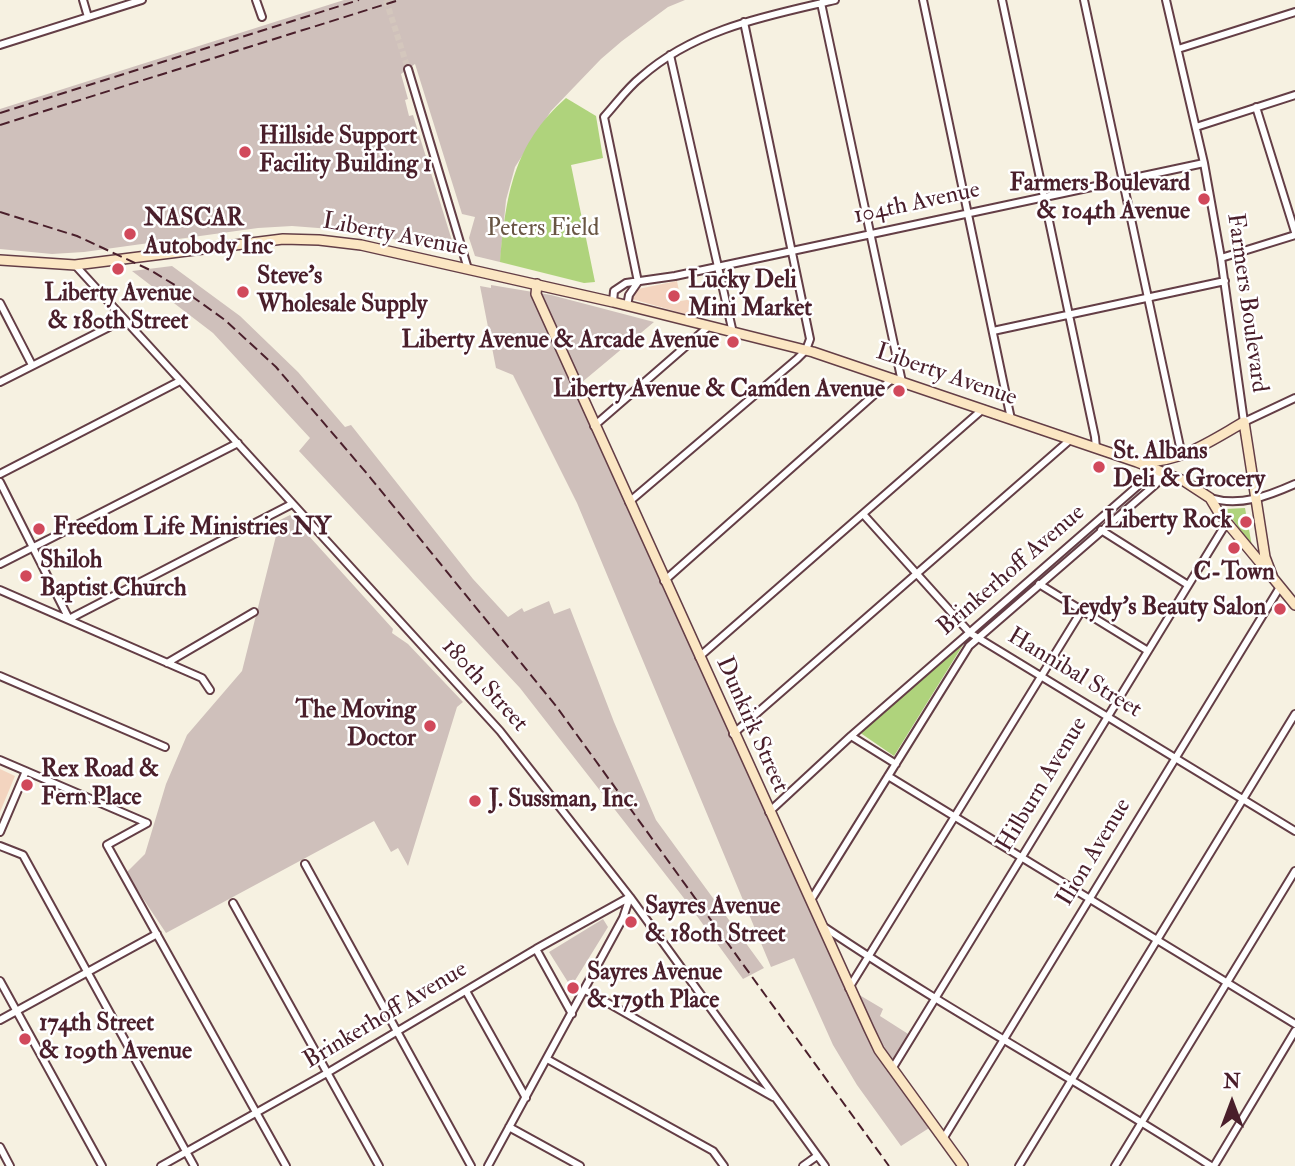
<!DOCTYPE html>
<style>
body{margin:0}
#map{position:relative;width:1295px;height:1166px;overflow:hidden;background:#f6f1e1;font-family:"IM FELL Double Pica",serif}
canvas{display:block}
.north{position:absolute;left:1197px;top:1068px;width:70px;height:70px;-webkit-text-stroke:5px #fff;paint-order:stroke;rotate:0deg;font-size:19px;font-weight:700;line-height:28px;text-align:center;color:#4a1f2b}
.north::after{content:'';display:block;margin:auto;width:24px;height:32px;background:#4a1f2b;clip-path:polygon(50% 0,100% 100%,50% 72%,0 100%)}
</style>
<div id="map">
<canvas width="1295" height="1166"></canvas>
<div class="north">N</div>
</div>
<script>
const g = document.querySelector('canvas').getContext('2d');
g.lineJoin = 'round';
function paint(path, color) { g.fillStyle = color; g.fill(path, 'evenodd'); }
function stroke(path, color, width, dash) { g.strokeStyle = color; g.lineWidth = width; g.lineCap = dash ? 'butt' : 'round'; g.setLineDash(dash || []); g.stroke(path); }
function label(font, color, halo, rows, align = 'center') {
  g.font = font + ' "IM FELL Double Pica",serif'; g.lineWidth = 5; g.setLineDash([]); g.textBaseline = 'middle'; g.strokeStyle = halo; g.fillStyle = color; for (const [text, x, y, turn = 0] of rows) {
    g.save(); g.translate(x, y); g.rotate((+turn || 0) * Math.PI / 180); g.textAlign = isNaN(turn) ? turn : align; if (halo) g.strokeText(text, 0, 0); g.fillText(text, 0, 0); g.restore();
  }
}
paint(new Path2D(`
 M677,281L681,301L692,299L694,311L692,316L632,299L638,289Z
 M0,769L15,776L0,812Z`), '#f3d4bf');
paint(new Path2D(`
 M344,0H685L668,7L622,41L601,59L551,111L515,167L506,200L500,262L475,256L469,238L475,217L462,214L415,64L401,74L408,99L405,100L409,116L413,115L454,247L451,252L357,231L292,226L258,228L84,252L52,254L0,249V109Z
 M172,266L240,316L298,372L345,427L351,425L473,579L508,617L522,608L524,612L549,601L554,614L570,608L614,722L656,820L764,968L743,979L683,897L520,688L299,451L310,438L213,333L132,271Z
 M491,285L551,295L654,322L581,383L828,927L856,993L883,1009L880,1016L916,1039L898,1068L937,1123L901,1146L857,1085L833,1045L794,958L771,967L577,503L513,375L496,368L480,286L491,288Z
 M290,515L393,629L392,633L408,644L463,702L457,707L408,866L398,848L391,852L374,821L166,933L126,873L145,854L166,784L187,735L242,671L280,520Z
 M603,919L608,927L571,987L549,952Z`), '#cfc0bb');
paint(new Path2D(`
 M566,98L596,116L603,158L571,165L595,282L584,283L500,262C506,195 513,145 566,98Z
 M1245,508L1252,546L1225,509Z
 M966,640L894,756L859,732Z`), '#afd37c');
stroke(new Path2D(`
 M386,0L408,69`), '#d4c7bd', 6, [6, 3]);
const minor = new Path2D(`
 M83,0L88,17
 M256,0L262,17
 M923,0L1011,419
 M1002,0L1095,437L1096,448
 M1084,0L1182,456
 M1166,0L1204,163L1221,258L1244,422L1295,398
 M821,3L902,382
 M0,45L142,0
 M1178,49L1295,12
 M670,55L733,333
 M408,69L468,269
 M1256,107L1295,232
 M1196,127L1295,95
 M1221,258L1295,235
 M75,265L500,731L630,897L825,1166
 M638,282L604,117C616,104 627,88 641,77C695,29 766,16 835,0
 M613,302L614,291L626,283L675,276L1204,163
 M0,303L32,365
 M627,306L629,295L638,282
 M993,331L1225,281
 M0,382L123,320
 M594,426L708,327
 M0,474L180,381
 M0,482L69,619
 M1210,498C1240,507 1268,496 1295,484
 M629,502L797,359L806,350L810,339L744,22
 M863,514L970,633L1295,831
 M1101,530L1188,585
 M0,564L238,443
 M664,581L893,378
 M1039,584L1148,651
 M0,590L202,678L210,690
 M69,619L292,504
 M699,657L983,409
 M167,663L254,612
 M0,676L165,747
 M733,734L1071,439
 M851,736L896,764
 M0,760L147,823
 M888,776L1295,1024
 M769,812L851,736L1148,477L1160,472
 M147,823L107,845L286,1166
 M0,832L26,771
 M0,846L23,855L194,1166
 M305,864L471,1166
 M811,900L969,646L1156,484L1160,472
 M233,903L379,1166
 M824,927C950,1012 1084,1084 1211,1166
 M536,949L572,1014
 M0,981L102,1166
 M849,988L1082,610
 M585,990L773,1097
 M466,991L526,1098
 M0,1020L157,934
 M547,1059L713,1151L724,1166
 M892,1069L1227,522
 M509,1127L580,1166
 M943,1139L1280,587
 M0,1147L10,1166
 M161,1166L327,1073L536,949L630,897
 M488,1166L623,918L630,897
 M803,1166L817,1156
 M1019,1166L1295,714
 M1115,1166L1295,871
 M1214,1166L1295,1031`);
const secondary = new Path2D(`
 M0,260L75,265L283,239L319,240L361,245L613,302L813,352L1137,462L1184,481L1210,498L1219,513L1273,578
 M537,284L536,294L869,1029L879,1050L963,1166
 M1142,462C1180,463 1212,440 1244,422L1265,557L1273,578L1295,605`);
stroke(minor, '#643e46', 10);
stroke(secondary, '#643e46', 12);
stroke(minor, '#fff', 6);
stroke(secondary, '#fbe6c3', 9);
stroke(new Path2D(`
 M0,113L359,0
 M0,125L399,0
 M0,212L77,236L150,270L183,290L225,320L276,367L369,476L556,706L889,1166`), '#4a1f2b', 2, [10, 5]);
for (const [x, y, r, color] of [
 [245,152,7,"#d1495b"],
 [1204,199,7,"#d1495b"],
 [130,234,7,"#d1495b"],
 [118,269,7,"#d1495b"],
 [243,292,7,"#d1495b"],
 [674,296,7,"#d1495b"],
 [733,342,7,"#d1495b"],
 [899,391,7,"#d1495b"],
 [1099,467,7,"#d1495b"],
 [1246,522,7,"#d1495b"],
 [39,529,7,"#d1495b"],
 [1234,548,7,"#d1495b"],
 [26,576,7,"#d1495b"],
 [1280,609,7,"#d1495b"],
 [430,726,7,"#d1495b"],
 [27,785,7,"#d1495b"],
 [475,801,7,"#d1495b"],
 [631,922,7,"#d1495b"],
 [573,988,7,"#d1495b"],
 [25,1039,7,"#d1495b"]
]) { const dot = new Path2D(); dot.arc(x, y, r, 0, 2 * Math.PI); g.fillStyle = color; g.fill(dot); stroke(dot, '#fff', 2.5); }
label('bold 24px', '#4a1f2b', '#fff', [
 ["Hillside Support",259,138],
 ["Facility Building 1",259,166],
 ["Farmers Boulevard",1190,185,"right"],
 ["& 104th Avenue",1190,213,"right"],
 ["NASCAR",144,220],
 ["Autobody Inc",144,248],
 ["Steve's",257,278],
 ["Wholesale Supply",257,306],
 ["Lucky Deli",688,282],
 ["Mini Market",688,310],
 ["Liberty Avenue",118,295,"center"],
 ["& 180th Street",118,323,"center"],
 ["Liberty Avenue & Arcade Avenue",719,342,"right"],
 ["Liberty Avenue & Camden Avenue",885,391,"right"],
 ["St. Albans",1113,453],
 ["Deli & Grocery",1113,481],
 ["Liberty Rock",1232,522,"right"],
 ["Freedom Life Ministries NY",53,529],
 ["Shiloh",40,562],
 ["Baptist Church",40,590],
 ["C-Town",1234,574,"center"],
 ["Leydy's Beauty Salon",1266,609,"right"],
 ["The Moving",416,712,"right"],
 ["Doctor",416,740,"right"],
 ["Rex Road &",41,771],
 ["Fern Place",41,799],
 ["J. Sussman, Inc.",489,801],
 ["Sayres Avenue",645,908],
 ["& 180th Street",645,936],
 ["Sayres Avenue",587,974],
 ["& 179th Place",587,1002],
 ["174th Street",39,1025],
 ["& 109th Avenue",39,1053]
], 'left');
label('24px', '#4a1f2b', '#fff', [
 ["104th Avenue",917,204,-12],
 ["Liberty Avenue",395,236,11],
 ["Farmers Boulevard",1246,303,82],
 ["Liberty Avenue",946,376,19],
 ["Brinkerhoff Avenue",1012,571,-41],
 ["Hannibal Street",1074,674,31],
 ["180th Street",484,686,48],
 ["Dunkirk Street",751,725,66],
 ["Hilburn Avenue",1043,785,-59],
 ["Ilion Avenue",1095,853,-59],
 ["Brinkerhoff Avenue",386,1016,-31]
]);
label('24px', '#685543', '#fff', [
 ["Peters Field",543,230]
]);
</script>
